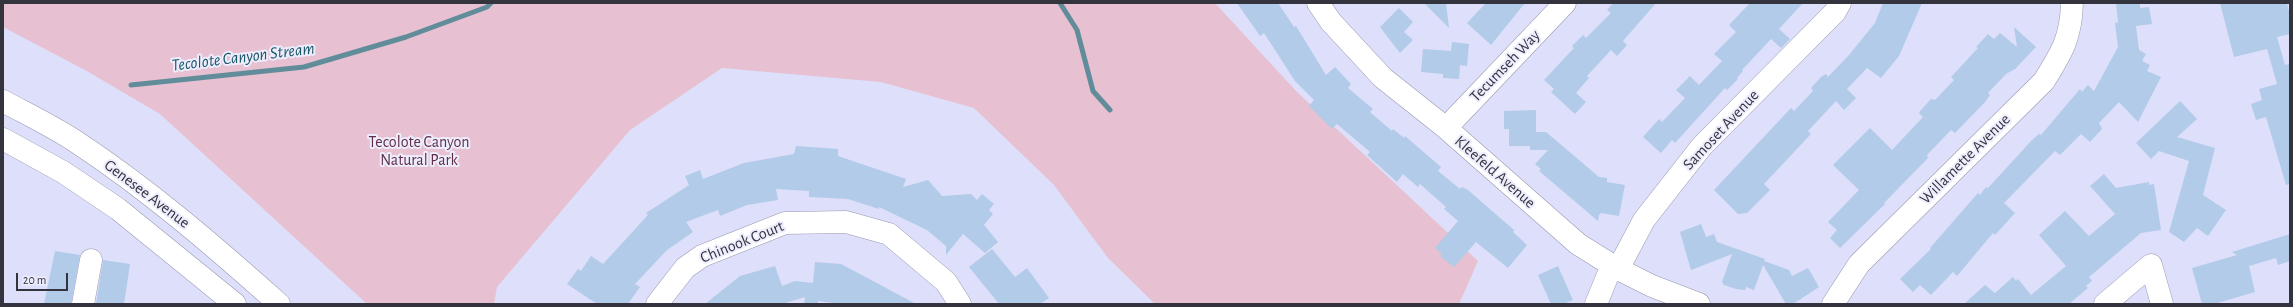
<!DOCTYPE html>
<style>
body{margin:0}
#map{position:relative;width:2293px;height:307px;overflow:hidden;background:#dedffa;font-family:"Alegreya Sans",sans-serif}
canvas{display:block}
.frame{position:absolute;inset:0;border:4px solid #34343f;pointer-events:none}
.scale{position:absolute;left:16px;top:273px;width:52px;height:18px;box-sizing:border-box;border:2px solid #34343f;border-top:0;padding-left:5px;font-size:12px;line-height:14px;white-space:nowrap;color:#34343f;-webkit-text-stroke:3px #ededfd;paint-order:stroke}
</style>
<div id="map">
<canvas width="2293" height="307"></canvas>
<div class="frame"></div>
<div class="scale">20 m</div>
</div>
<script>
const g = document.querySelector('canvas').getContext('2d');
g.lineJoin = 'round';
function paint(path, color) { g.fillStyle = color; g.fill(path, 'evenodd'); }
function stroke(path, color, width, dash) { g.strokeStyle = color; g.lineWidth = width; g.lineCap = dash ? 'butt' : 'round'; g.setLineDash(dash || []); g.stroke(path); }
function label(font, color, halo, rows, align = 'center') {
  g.font = font + ' "Alegreya Sans",sans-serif'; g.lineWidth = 4; g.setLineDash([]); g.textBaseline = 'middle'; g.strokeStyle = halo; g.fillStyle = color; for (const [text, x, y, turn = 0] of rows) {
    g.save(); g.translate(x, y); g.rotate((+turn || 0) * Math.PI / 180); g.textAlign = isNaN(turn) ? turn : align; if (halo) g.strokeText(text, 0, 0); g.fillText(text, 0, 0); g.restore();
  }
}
paint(new Path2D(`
 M3,3H1215L1296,91L1478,261L1459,304H1155L1108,258L1054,185L974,108L881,82L722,68L630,130L497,287L494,304H367L160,114L85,70L3,27Z`), '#e7c0d1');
stroke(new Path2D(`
 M1060,3L1077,30L1093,91L1110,110
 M131,85L304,67L406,37L487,7L491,3`), '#618c9a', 5);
paint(new Path2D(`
 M1237,3H1278L1294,27L1296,26L1326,75L1335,67L1351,84L1348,88L1373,109L1370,112L1392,131L1393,129L1404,138L1405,136L1441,167L1438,171L1460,189L1462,187L1468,190L1514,230L1513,232L1527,245L1508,268L1476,242L1454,267L1440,256L1442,254L1435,248L1458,221L1444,209L1446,207L1420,184L1418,187L1403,174L1397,182L1367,155L1370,152L1337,124L1332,129L1309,106L1314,100L1295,81L1264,33L1260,36Z
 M1424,3H1446L1449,28Z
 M1486,3H1525L1491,45L1467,23Z
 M1613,3H1656L1623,41L1627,45L1617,56L1611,50L1587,76L1589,78L1576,93L1586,102L1575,114L1551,92L1554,89L1544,80L1574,48L1572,46L1583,35L1586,38L1611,13L1607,10Z
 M1750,3H1803L1779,29L1790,39L1781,48L1771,39L1742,70L1743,71L1737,78L1738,79L1727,90L1725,88L1675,143L1672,140L1661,153L1643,137L1659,119L1662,122L1685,98L1676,90L1690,76L1699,85L1722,61L1714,54L1736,32L1729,25Z
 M1883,3H1922L1899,56L1881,78L1867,68L1847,89L1856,98L1844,110L1836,101L1808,131L1811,134L1764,184L1770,190L1747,213L1738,214L1714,190L1791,108L1794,111L1813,91L1811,88L1821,77L1826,74L1828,77L1849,55L1875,23Z
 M2116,3H2140V8L2149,7L2152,24L2136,26L2139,50L2146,54L2142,61L2150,65L2147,71L2161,77L2138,122L2119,102L2099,123L2102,129L2090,142L2081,134L2060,155L2055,151L2004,203L2015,213L1995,235L1993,233L1957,276L1953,272L1931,295L1920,285L1913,292L1900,279L1931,249L1930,248L1978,193L1980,195L1986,187L1988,188L2032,140L2039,134L2041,135L2080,89L2082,92L2088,85L2094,91L2118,47L2115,23L2118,22Z
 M2220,3H2287L2290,16V34L2277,37L2285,65L2290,64V184L2286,185L2266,117L2256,120L2251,104L2262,100L2259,89L2277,84L2267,49L2234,57Z
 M1399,8L1413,22L1404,32L1413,40L1400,53L1380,27Z
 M2014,27L2036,47L2015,69L2006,74L1988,93L1990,95L1985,102L1955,133L1951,130L1927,155L1928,158L1884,203L1885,204L1840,248L1830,238L1837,230L1828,222L1859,190L1833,165L1870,128L1892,150L1923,117L1919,113L1921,110L1931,99L1935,100L1954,80L1951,77L1978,48L1976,47L1988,34L1994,39L2000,33L2017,47Z
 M1452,42L1469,44L1467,66L1460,65L1459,79L1443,78V74L1421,72L1423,49L1451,51Z
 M2180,101L2197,119L2177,137L2215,148L2203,195L2226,210L2208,236L2197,228L2184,242L2169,232L2189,161L2159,151L2151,159L2136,143Z
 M1536,110V132H1546L1599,177L1607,178V182L1625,185L1619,216L1601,213L1599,215L1598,221L1539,171L1541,169L1535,164L1548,150H1530V146H1509V129H1504V111Z
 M796,146L838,149V156L906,179L903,187L928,180L942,196L971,194L977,200L982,194L994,204L989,210L993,214L984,225L998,242L985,253L963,234L946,255V246L927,230L879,207V209L848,199L809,197V191L776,189L778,200L747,205L720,216L718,210L686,222L693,232L667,250L635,284L640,287L628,304H597L567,284L578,269L581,271L591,256L603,264L648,215L646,213L689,185L685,176L700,170L703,179L744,163L794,154Z
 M2104,174L2116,188L2149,182V185L2154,184L2161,230L2141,233L2089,277L2092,281L2086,286L2088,288L2069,304H1964L1985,285L1995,293L2013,277L2016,281L2018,279L2031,295L2066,266L2039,235L2065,211L2089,236L2115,214L2090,186Z
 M1701,224L1706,237L1714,234L1717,242L1765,259L1764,261L1789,270L1792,276L1808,268L1819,287L1793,304H1786L1763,265L1754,290L1746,287L1745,290L1736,289L1724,285L1722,282L1732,254L1691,270L1680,232Z
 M2290,234V261L2278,265L2276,258L2249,266L2255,292L2214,304H2202L2192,268L2237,255L2232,252Z
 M992,249L1015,277L1027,268L1049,298L1040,304H999L969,267Z
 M55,251L80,255L71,304H44Z
 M103,260L130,264L124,304H96Z
 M815,262L841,264L916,304H842L818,301V304H804L805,297L782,304H705L740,276L775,266L782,286L795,281L813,283Z
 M1558,266L1573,300L1563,304H1551L1538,275Z`), '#b1cbe9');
const minor = new Path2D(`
 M1318,3L1331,22L1383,78L1446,128L1578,244L1618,269L1652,286L1699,304
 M1446,128L1565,3
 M1618,269L1644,220L1702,146L1835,12L1840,3
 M83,304L91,260
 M657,304L685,268L702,256L785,223L846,222L889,234L946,282L960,304
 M1596,304L1612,265
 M1833,304L1859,264L2044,81C2062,52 2071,38 2072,3
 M2105,304L2151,265L2162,304`);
const major = new Path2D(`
 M3,101C27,114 52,126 75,141C148,189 214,246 279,304
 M3,139L63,172L118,209L235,304`);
stroke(minor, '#9797b0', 23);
stroke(major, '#9797b0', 23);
stroke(minor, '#fff', 22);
stroke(major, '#fff', 22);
label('16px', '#34343f', '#ededfd', [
 ["Tecumseh Way",1505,66,-46],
 ["Samoset Avenue",1721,130,-47],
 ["Willamette Avenue",1965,159,-45],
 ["Kleefeld Avenue",1495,172,41],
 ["Genesee Avenue",147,194,37],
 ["Chinook Court",742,242,-22]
]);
label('16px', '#622f48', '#ededfd', [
 ["Tecolote Canyon",419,142],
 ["Natural Park",419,160]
]);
label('italic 17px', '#1a5566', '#ededfd', [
 ["Tecolote Canyon Stream",243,57,-7]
]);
</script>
